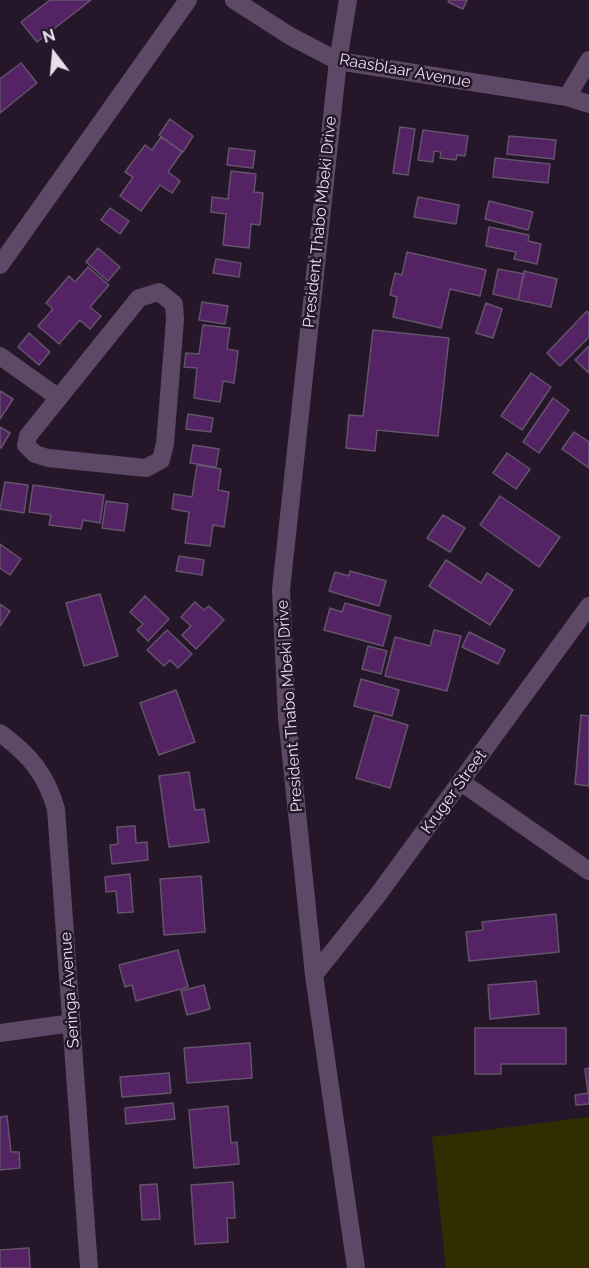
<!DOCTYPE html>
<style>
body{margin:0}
#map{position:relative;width:589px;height:1268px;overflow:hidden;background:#25162a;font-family:Raleway,sans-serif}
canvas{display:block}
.north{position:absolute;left:24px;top:24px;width:60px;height:60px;-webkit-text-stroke:4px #25162a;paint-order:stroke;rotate:344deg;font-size:16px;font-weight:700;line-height:24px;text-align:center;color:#e8dfed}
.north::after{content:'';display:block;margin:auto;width:21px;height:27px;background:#e8dfed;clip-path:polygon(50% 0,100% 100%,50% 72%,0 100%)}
</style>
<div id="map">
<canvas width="589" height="1268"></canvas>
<div class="north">N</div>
</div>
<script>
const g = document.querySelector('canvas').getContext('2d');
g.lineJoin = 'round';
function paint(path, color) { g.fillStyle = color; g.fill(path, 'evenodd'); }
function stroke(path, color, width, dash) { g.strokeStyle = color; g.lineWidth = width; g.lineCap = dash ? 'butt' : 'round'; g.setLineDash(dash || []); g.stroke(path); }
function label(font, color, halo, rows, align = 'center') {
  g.font = font + ' Raleway,sans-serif'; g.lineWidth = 5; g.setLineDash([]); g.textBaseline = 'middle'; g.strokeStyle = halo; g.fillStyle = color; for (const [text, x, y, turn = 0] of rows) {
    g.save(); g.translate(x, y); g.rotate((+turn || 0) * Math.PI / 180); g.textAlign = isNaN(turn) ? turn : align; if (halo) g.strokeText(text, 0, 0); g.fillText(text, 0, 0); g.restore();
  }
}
paint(new Path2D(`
 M589,1117V1268H446L432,1137Z`), '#322d00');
const building = new Path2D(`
 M50,0H91L37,42L21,22Z
 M449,0H467L463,9L448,2Z
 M21,63L37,83L0,113V79Z
 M170,119L193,136L183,152L159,135Z
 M400,127L415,129L408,175L393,173Z
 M423,130L468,136L465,156L457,155L456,160L440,158L441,152L434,151L433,162L418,160Z
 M509,136L556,140L554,159L507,154Z
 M161,137L182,152L168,172L180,181L172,193L160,185L141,211L120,196L133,177L125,172L145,145L152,150Z
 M229,148L255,151L253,168L227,165Z
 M495,158L550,164L548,183L493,177Z
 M231,171L256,174L254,192L263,193L260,225L251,224L249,248L223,245L226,214L211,212L212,197L228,199Z
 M418,197L459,205L456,224L414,217Z
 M489,201L533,212L528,230L485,219Z
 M110,208L129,221L120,234L101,220Z
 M489,227L529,235L528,241L541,244L537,264L514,259L516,252L486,246Z
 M98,248L120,267L108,281L86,262Z
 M407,252L486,270L480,296L450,289L441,328L393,317L397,297L390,295L395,273L402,275Z
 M216,259L241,263L239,277L213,273Z
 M88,267L109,285L90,307L101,316L90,329L80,320L59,344L38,326L53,309L46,303L69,276L75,282Z
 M498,269L524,274L518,300L493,294Z
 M524,271L557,279L551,307L518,300Z
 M202,302L228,306L225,324L199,320Z
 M486,303L502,309L493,338L476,333Z
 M587,311L589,314V337L560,366L547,353Z
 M203,325L230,328L227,349L238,351L234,383L223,381L220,402L194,398L197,368L184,367L186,353L199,354Z
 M373,330L449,338L438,436L377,430L375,451L346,448L349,415L363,416Z
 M29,333L50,352L39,365L18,347Z
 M589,346V373L575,360Z
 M531,373L551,387L522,430L501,416Z
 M0,391L13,399L0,419Z
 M553,398L569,410L539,453L523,442Z
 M188,414L213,418L211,432L186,429Z
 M0,427L10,433L1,448L0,447Z
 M574,432L589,442V468L562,449Z
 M193,445L219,449L216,467L190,463Z
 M507,453L530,469L516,489L493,473Z
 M197,465L221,469L218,490L229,492L224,527L213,525L210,546L185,543L189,512L172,509L174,494L192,497Z
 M5,482L28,485L24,513L0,509Z
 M33,485L104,495L100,523L83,520L81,529L49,525L51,515L29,512Z
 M500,496L560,537L539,567L480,525Z
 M106,501L128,504L124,531L102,528Z
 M443,515L465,528L450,552L427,538Z
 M0,544L21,559L10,575L0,568Z
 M179,556L204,560L202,575L176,571Z
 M446,560L481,583L487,573L513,590L490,625L429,586Z
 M350,571L386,581L379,606L329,591L335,572L349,576Z
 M100,594L118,656L84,666L66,603Z
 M145,596L169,619L148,641L137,630L143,624L130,612Z
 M195,602L204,610L209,606L224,620L196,649L182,635L191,626L181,617Z
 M345,603L391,616L383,646L324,630L330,608L342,612Z
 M0,604L10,611L0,626Z
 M167,630L192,654L178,668L170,660L164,666L147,650Z
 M434,630L461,636L447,691L385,676L395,637L430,646Z
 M469,632L505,650L498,664L462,647Z
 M368,646L387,651L381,674L362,669Z
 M361,679L399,690L392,716L354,706Z
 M176,690L195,742L159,755L140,703Z
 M374,715L408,725L390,788L356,778Z
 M581,715L589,716V786L575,784Z
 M189,772L195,810L204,809L209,842L169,847L159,776Z
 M135,826L136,843L147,842L148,860L112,864L110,845L118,844L117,827Z
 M130,874L133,912L118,913L116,891L106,892L105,877Z
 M201,876L205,932L164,935L160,879Z
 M556,914L559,952L469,961L466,932L483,930L482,922Z
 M178,950L188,987L136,1001L132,985L125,987L119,965Z
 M536,981L539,1014L490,1019L488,985Z
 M204,985L210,1009L187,1015L181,991Z
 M475,1028H566V1064H501V1074H475Z
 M250,1043L252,1078L187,1083L184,1048Z
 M589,1068V1104L576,1105L575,1095L588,1093L585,1069Z
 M169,1073L171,1093L122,1097L120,1077Z
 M173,1103L175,1119L126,1124L125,1108Z
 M228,1106L231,1143L237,1142L239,1164L194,1168L189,1110Z
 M7,1116L11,1152H19L20,1168L0,1170V1117Z
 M233,1182L235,1218H227L228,1242L195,1244L191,1185Z
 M157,1184L160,1219L142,1220L140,1185Z
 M29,1248L30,1268H0V1250Z`);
paint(building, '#532364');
stroke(building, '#64536b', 1.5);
stroke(new Path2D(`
 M234,0L290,36L338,61L567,97L589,104
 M348,0L338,61L281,590L287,717L314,975L356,1268
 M567,97L589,60
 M0,265L188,0
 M159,292L174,304L175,320L165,444L161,460L146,468L48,458L35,454L26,445L28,436L139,298Z
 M0,356L59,398
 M0,733C29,754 46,774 56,809L89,1268
 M461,782L589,871
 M314,975L377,896L589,606
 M0,1033L72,1023`), '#5d4966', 18);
label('16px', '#e8dfed', '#25162a', [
 ["Raasblaar Avenue",405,71,10],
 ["President Thabo Mbeki Drive",320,222,-84],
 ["President Thabo Mbeki Drive",290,706,-94],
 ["Kruger Street",454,792,-54],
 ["Seringa Avenue",70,990,-94]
]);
</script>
